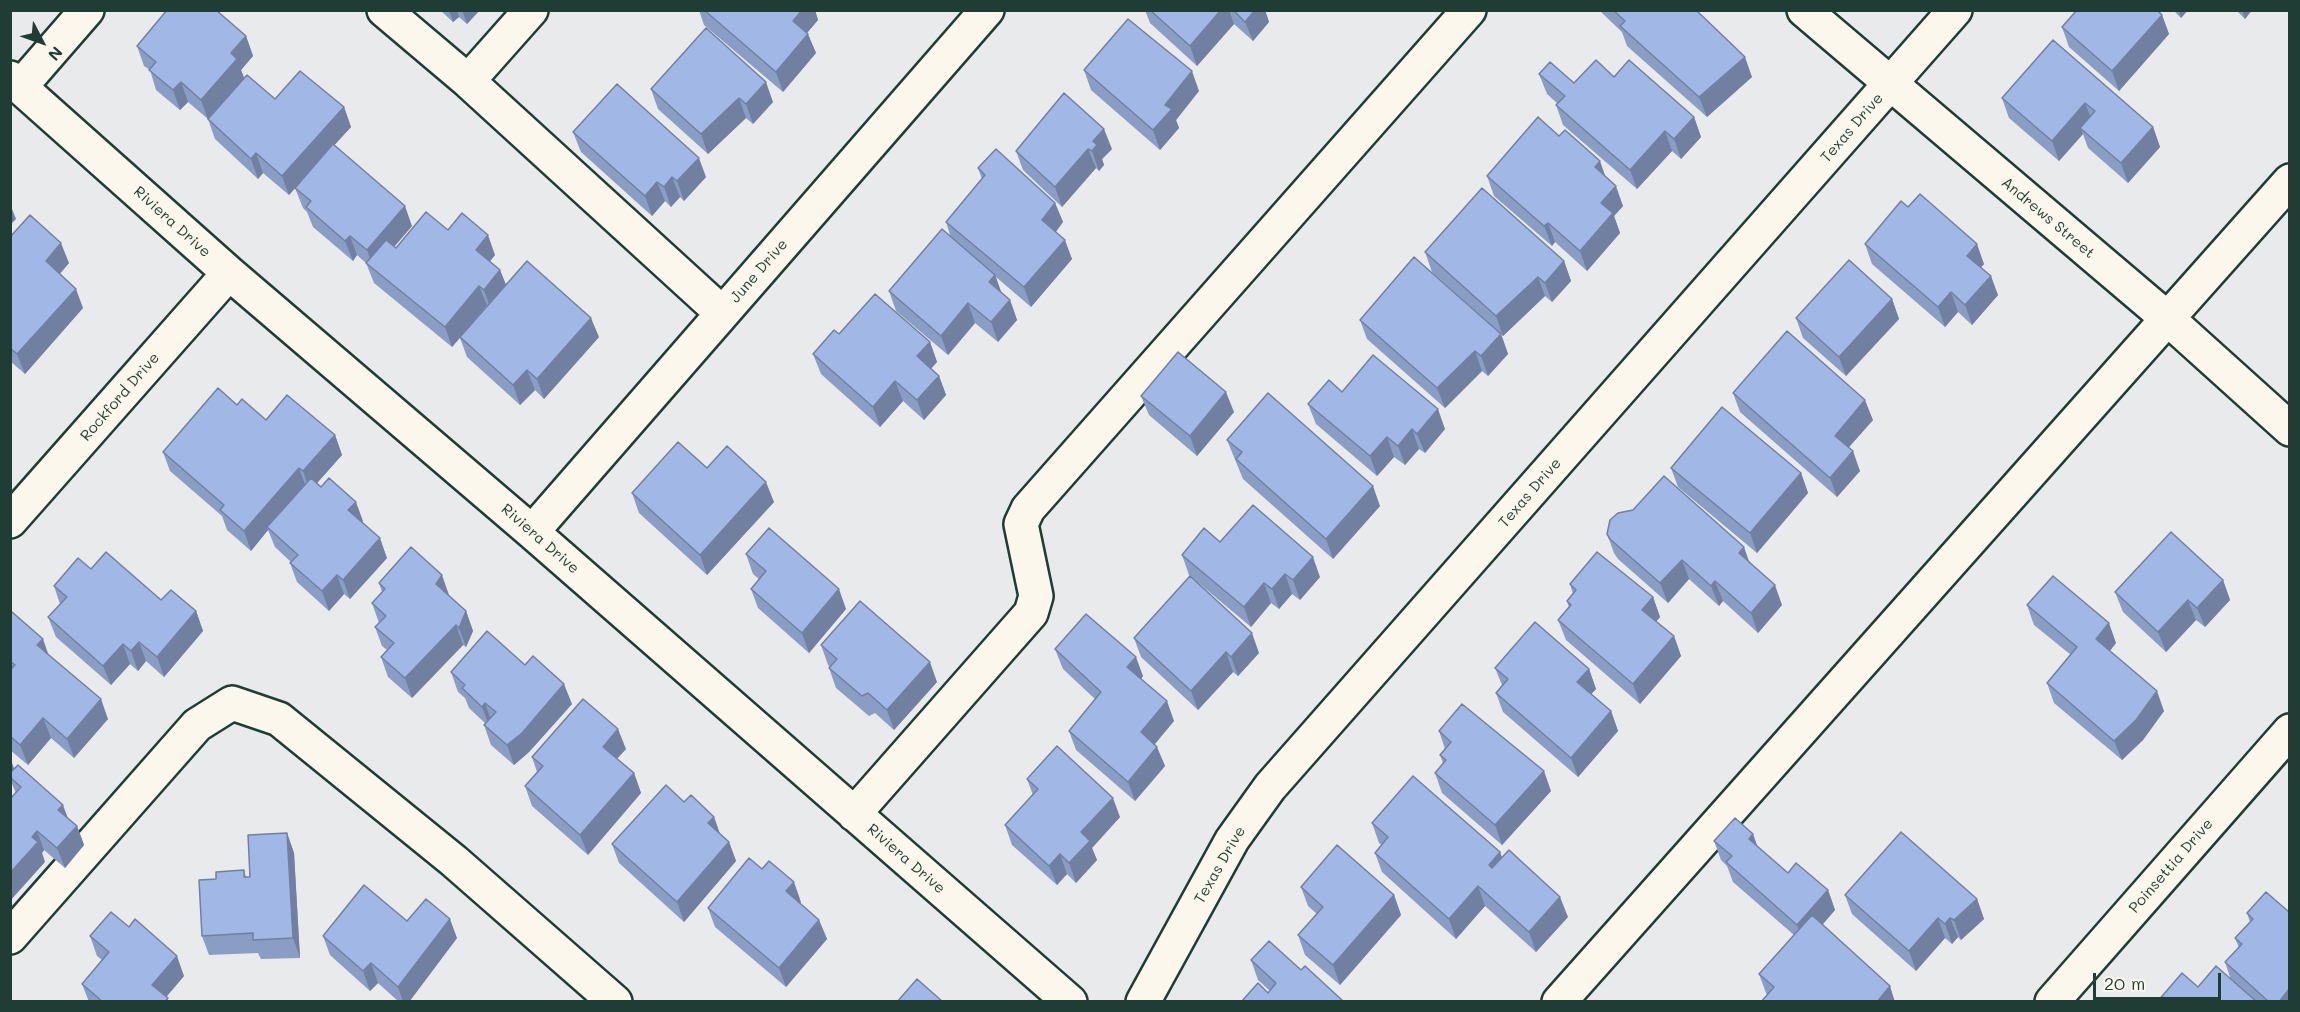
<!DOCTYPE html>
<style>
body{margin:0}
#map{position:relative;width:2300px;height:1012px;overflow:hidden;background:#e9eaeb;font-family:Mali,sans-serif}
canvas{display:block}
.frame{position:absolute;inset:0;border:12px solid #1f3d34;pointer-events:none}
.north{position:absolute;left:12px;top:12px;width:60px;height:60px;-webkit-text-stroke:4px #fbf7ec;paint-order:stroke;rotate:131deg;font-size:16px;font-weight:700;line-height:24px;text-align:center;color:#1f3d34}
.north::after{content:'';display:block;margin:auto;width:21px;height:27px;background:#1f3d34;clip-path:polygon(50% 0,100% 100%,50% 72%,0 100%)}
.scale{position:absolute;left:2093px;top:973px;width:128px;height:27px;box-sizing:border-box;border:3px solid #1f3d34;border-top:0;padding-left:8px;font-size:18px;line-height:21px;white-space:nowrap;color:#1f3d34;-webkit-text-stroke:4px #fbf7ec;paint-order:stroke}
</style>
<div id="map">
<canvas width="2300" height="1012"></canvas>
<div class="frame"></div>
<div class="north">N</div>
<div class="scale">20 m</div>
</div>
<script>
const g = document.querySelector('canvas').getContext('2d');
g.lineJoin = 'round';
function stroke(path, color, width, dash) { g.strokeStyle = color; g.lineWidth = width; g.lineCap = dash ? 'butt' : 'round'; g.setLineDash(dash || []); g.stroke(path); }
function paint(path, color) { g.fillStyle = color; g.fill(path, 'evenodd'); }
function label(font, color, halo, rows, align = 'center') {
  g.font = font + ' Mali,sans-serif'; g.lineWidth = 4.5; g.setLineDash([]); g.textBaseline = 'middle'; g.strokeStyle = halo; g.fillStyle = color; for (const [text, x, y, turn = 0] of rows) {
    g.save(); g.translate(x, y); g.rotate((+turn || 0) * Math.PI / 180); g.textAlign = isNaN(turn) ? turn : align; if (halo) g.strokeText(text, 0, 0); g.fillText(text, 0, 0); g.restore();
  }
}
const minor = new Path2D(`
 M384,10L468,81L722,313
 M1804,10L2168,319L2290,429
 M10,78L229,273L532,532L1070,1002
 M468,81L531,10
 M21,86L87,10
 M10,521L229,273
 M532,532L987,10
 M854,814L1031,613L1036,596L1021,524L1028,509L1469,10
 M10,937L197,725L232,703L279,719L454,861L615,1002
 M1143,1002L1232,840L1270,787L1955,10
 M1559,1002L2290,181
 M2052,1002L2290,731`);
stroke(minor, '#1f3d34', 38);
stroke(minor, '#fbf7ec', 33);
paint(new Path2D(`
 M440,10H480L467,24L459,17L453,22Z
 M699,10H815L818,20L807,33L816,53L783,92L704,25Z
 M1145,10H1265L1269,22L1253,41L1234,24L1197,66L1150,23Z
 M1601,10H1696L1752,77L1707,117L1627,46L1622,32L1602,13Z
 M2173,10H2188L2181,18Z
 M2236,10H2252L2245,19Z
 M2162,15L2169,34L2119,91L2069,47L2062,27Z
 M246,36L253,56L241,70L244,78L275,99L344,107L351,127L334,145L412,226L394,247L396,248L448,230L495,255L490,261L500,270L506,285L599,337L544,399L535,390L520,405L467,357L460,338L452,347L374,283L366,263L357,255L353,261L313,227L307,212L303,208L295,188L289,195L263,173L258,179L215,139L208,119L188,102L180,110L156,90L150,70L144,66L137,46ZM487,305V306L469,327Z
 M2053,40L2153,127L2160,147L2128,183L2088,148L2083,134L2059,161L2009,118L2002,98Z
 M1084,70L1199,91L1176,120L1179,128L1160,150L1091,90Z
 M1539,74L1574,83L1614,77L1694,117L1701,137L1681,159L1672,151L1637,189L1563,125L1556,105L1557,103L1547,94Z
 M651,89L773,102L753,124L746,118L708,154L658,109Z
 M573,132L706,177L684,201L680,197L671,207L665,201L652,216L581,152Z
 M1112,149L1102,159L1104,165L1099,171L1096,168L1062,207L1023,170L1016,151Z
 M978,168L1055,203L1063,222L1056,232L1072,259L1031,307L996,277L1001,293L1010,300L1017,320L998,342L975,323L948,355L896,311L889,291L951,238L946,222L982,179Z
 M1487,176L1606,177L1623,206L1614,216L1620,233L1587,271L1555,242L1552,246L1494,196Z
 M1908,207L1984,264L1981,267L1998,295L1972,325L1958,312L1945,327L1872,264L1865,244Z
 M10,237L69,263L60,274L83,308L25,374L10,361Z
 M1425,252L1564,261L1571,281L1552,302L1545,296L1503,336L1501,334L1508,354L1488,376L1482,371L1445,408L1367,339L1360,320L1500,333L1432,272Z
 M1892,299L1899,319L1846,376L1803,338L1796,318Z
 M839,334L930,342L937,362L931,369L939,376L946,395L924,420L903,401L880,427L821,374L813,354Z
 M1342,392L1445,429L1425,453L1419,449L1405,465L1394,457L1377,476L1316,424L1308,404Z
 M1733,393L1873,420L1848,448L1860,471L1837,497L1740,412Z
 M1141,396L1234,412L1197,456L1149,415Z
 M237,405L266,420L335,435L342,455L317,483L363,521L362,522L387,558L350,599L344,594L329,611L297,582L290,563L291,562L275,547L268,530L251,551L227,530L222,516L170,471L163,452Z
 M1227,440L1380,506L1333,559L1243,479Z
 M707,468L774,502L707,575L639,513L632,493Z
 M1671,468L1801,473L1808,493L1757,553L1678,487Z
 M1607,534L1750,563L1782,605L1758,633L1723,601L1719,606L1689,579L1668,603L1618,559L1614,553Z
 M1220,542L1320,577L1300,600L1292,594L1279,609L1271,603L1251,627L1189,575L1182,555Z
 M746,554L846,609L809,653L758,608L751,589L759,579L753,574Z
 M91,569L161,600L196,611L203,631L164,677L146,661L138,671L130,664L111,685L56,637L48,617L60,604L54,586Z
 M2223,580L2230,600L2205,627L2196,620L2166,652L2123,612L2115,592Z
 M379,583L449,595V596L466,611L473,631L466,647L463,645L412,698L388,677L381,657L387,650L382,646L375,627L379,623L372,603L382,592Z
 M1570,584L1653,597L1660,617L1656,621L1674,636L1681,656L1640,704L1566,640L1558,620L1569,608L1567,601L1573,594Z
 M2027,605L2116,643L2110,651L2164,711L2143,740L2122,760L2054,703L2047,683L2071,655L2034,625Z
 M10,615L108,719L74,758L51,738L28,765L10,750Z
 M1134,638L1259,653L1238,676L1233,672L1198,710L1141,657Z
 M821,645L937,682L894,730L875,713L869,716L836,688L829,668L830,667L828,665Z
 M1055,649L1143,676L1141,679L1174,721L1155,744L1165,766L1135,801L1076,750L1069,731L1095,699L1063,669Z
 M525,665L572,704L529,752L514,765L491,745L484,725L486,724L469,708L465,698L458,692L451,672Z
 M1495,668L1589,669L1596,689L1591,694L1611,711L1618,731L1578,777L1503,712L1496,693L1502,685Z
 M1439,731L1551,791L1502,845L1442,793L1435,773L1443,763L1440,755L1445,749Z
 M626,749L617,759L634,773L641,793L588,855L532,806L525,786L537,772L532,757Z
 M10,758L14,769L77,826L84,845L65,868L44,850L42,853L45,862L10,779Z
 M1027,779L1120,817L1092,848L1097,860L1076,883L1067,874L1057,885L1012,845L1005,825L1033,795Z
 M684,802L714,817L720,834L729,842L736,861L684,922L619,863L612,844Z
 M1372,823L1500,852L1502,858L1568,917L1536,952L1485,906L1456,939L1382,872L1375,853L1382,845L1379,843Z
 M287,833L294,853L300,958L261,959L258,953L209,955L202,936L216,879L244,870L246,877H250Z
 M1753,834L1757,846L1788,873L1828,890L1835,910L1822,925L1890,986L1767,995L1766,993L1759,974L1794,935L1733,882L1727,866L1721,860L1714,841Z
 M1301,887L1394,895L1401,915L1340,985L1305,955L1298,935L1317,914L1308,906Z
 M2266,892L2289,1002H2157L2198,987L2231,980L2225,962L2239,948L2235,938L2250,922L2247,913Z
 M1845,895L1977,899L1984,919L1961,940L1958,937L1952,944L1945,938L1916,971L1852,914Z
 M801,902L800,903L819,920L827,939L786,987L715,927L708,908Z
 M407,921L457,938L409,1002H399L378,983L370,991L330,955L323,936Z
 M90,936L184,976L166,997L169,1002H89L82,984L102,960L97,956Z
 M1251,960L1301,970L1343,1002L1268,993L1270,991L1258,980Z`), '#8a9dc5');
paint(new Path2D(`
 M449,10H457L459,17L453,22Z
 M462,10H480L467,24Z
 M802,10H815L818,20L800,41L793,21Z
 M1221,10H1229L1234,24L1197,66L1190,46Z
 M1255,10H1265L1269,22L1253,41L1245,22Z
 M2179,10H2188L2181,18Z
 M2242,10H2252L2245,19Z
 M2162,15L2169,34L2119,91L2112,71Z
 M808,34L816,53L783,92L776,72Z
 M246,36L253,56L241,70L244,78L208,120L201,100L231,53Z
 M1745,57L1752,77L1707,117L1699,97Z
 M1192,71L1199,91L1176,120L1179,128L1160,150L1153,130L1165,105Z
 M181,82L188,102L180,110L173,90Z
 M766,82L773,102L753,124L746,104Z
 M739,98L746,118L708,154L701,134Z
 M2085,103L2093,123L2080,128L2083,134L2059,161L2052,141Z
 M344,107L351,127L289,195L282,176Z
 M1694,117L1701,137L1681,159L1674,139Z
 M2153,127L2160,147L2128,183L2121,163Z
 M1104,129L1112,149L1102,159L1104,165L1099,171L1092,151L1093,141Z
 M1665,131L1672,151L1637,189L1630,170Z
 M1088,149L1096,168L1062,207L1055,187Z
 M256,153L263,173L258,179L251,159Z
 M699,158L706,177L684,201L677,181Z
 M1600,161L1607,181L1595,167Z
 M672,177L680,197L671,207L664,187Z
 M657,182L665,201L652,216L645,196Z
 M1616,186L1623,206L1614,216L1620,233L1587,271L1580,251L1601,203Z
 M1055,203L1063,222L1049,240L1042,220Z
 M10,204L16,219L10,225Z
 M405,206L412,226L374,270L367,250Z
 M1548,223L1555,242L1552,246L1544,226Z
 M488,235L495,255L483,270L476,250Z
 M350,236L357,255L353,261L345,241Z
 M1065,240L1072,259L1031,307L1024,287Z
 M61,243L69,263L53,281L46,261Z
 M1977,244L1984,264L1974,275L1967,256Z
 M1564,261L1571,281L1552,302L1545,283Z
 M500,270L508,290L491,310L484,290Z
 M995,275L1002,294L989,282Z
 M1991,276L1998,295L1972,325L1965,305Z
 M1538,277L1545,296L1503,336L1496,316Z
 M479,286L487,305L452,347L445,327Z
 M76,289L83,308L25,374L17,354Z
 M1951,292L1958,312L1945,327L1938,307Z
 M1892,299L1899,319L1846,376L1839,357Z
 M1010,300L1017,320L998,342L991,322Z
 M968,303L975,323L948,355L941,336Z
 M591,318L599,337L544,399L537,379Z
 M1501,334L1508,354L1488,376L1481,356Z
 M930,342L937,362L924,376L917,356Z
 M1475,351L1482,371L1445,408L1437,388Z
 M527,370L535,390L520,405L513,385Z
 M939,376L946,395L924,420L917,400Z
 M895,381L903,401L880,427L873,407Z
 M1226,392L1234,412L1197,456L1190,436Z
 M1865,400L1873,420L1842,455L1835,436Z
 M1438,409L1445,429L1425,453L1417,434Z
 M1412,429L1419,449L1405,465L1398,446Z
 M335,435L342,455L310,491L303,471Z
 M1387,437L1394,457L1377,476L1370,456Z
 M1853,451L1860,471L1837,497L1830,478Z
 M299,468L306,487L267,527L268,530L251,551L244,531Z
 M1801,473L1808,493L1757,553L1750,533Z
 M766,482L774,502L707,575L700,555Z
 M1373,486L1380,506L1333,559L1326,539Z
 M356,502L363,521L355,530L348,510Z
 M380,538L387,558L350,599L343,580Z
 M1744,547L1751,567L1739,553Z
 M1313,557L1320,577L1300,600L1293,580Z
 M1682,560L1689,579L1668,603L1660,583Z
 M1285,574L1292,594L1279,609L1272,589Z
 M337,575L344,594L329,611L322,591Z
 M442,575L449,595L443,603L436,584Z
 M2223,580L2230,600L2205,627L2197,608Z
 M1715,581L1723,601L1719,606L1711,586Z
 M1264,583L1271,603L1251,627L1244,607Z
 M1775,585L1782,605L1758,633L1751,613Z
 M839,589L846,609L809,653L802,633Z
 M1653,597L1660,617L1650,629L1642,610Z
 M2188,600L2196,620L2166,652L2158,632Z
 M196,611L203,631L164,677L157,657Z
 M466,611L473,631L466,647L459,628Z
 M2109,623L2116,643L2103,659L2096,639Z
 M456,625L463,645L412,698L405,678Z
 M1252,633L1259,653L1238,676L1231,657Z
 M1674,636L1681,656L1640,704L1633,684Z
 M43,639L50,659L37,645Z
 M139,642L146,661L138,671L131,651Z
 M123,644L130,664L111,685L103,666Z
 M1226,652L1233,672L1198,710L1191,691Z
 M1136,657L1143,676L1134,687L1127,667Z
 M930,662L937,682L894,730L887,710Z
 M1589,669L1596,689L1584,702L1577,682Z
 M564,684L572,704L529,752L514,765L507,745Z
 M2157,691L2164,711L2143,740L2122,760L2114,741Z
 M101,699L108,719L74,758L67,739Z
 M1167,701L1174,721L1148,752L1141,732Z
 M485,703L492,723L489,726L482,707Z
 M1611,711L1618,731L1578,777L1571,758Z
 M43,718L51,738L28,765L20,745Z
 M618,729L626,749L610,766L603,747Z
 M1157,747L1165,766L1135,801L1128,782Z
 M10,758L15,771L10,777Z
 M1544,771L1551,791L1502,845L1495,825Z
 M634,773L641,793L588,855L580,835Z
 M1113,798L1120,817L1092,848L1097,860L1076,883L1069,863L1081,832Z
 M63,805L70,824L58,810Z
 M714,817L721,837L708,823Z
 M77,826L84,845L65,868L57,848Z
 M37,831L44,850L42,853L45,862L10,901V873L32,837Z
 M287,833L294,853L300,958L293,938Z
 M1753,834L1760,854L1749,839Z
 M729,842L736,861L684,922L677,902Z
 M1500,852L1507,871L1496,885L1489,865Z
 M1060,854L1067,874L1057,885L1049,866Z
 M794,882L801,902L793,911L786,891Z
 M1478,886L1485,906L1456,939L1449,919Z
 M1828,890L1835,910L1805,945L1797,925Z
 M1394,895L1401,915L1340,985L1333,965Z
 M1560,897L1568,917L1536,952L1529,932Z
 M1977,899L1984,919L1961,940L1954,920Z
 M1938,918L1945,938L1916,971L1909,951Z
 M1950,918L1958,937L1952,944L1945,924Z
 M450,919L457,938L409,1002H403L398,987Z
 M819,920L827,939L786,987L779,968Z
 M177,956L184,976L162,1002L152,985Z
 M371,963L378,983L370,991L363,971Z
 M1890,986L1895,1002H1877Z
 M2289,989V1002H2279Z`), '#7180a0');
const building = new Path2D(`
 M167,10H216L246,36L231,53L237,59L201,100L181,82L173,90L149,70L156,62L137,46Z
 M704,10H802L793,21L808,34L776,72Z
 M1150,10H1221L1190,46Z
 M1233,10H1255L1245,22Z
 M1613,10H1696L1745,57L1699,97L1620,26L1625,21Z
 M2077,10H2157L2162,15L2112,71L2062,27Z
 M1128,19L1192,71L1165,105L1172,109L1153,130L1084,70Z
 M706,28L766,82L746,104L739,98L701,134L651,89Z
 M2053,40L2153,127L2121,163L2080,128L2095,111L2085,103L2052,141L2002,98Z
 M1596,60L1614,77L1629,60L1694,117L1674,139L1665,131L1630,170L1556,105L1565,96L1539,74L1550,62L1574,83Z
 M300,71L344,107L282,176L256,153L251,159L208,119L247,75L275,99Z
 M617,84L699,158L677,181L672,177L664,187L657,182L645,196L573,132Z
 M1064,93L1104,129L1093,141L1097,145L1092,151L1088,149L1055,187L1016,151Z
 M1538,117L1559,136L1565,130L1600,161L1595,167L1616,186L1601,203L1613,213L1580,251L1548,223L1544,226L1487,176Z
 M333,144L405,206L367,250L350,236L345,241L306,207L311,201L295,188Z
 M996,149L1055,203L1042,220L1065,240L1024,287L946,222L985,175L978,168Z
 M1482,188L1564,261L1545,283L1538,277L1496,316L1425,252Z
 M1920,194L1977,244L1967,256L1991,276L1965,305L1951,292L1938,307L1865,244L1901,201L1908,207Z
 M426,212L448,230L462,213L488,235L476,250L500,270L484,290L479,286L445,327L366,263L386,240L396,248Z
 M30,215L61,243L46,261L76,289L17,354L10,348V237Z
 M942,229L995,275L989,282L1010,300L991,322L968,303L941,336L889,291Z
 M1414,257L1501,334L1481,356L1475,351L1437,388L1360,320Z
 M1849,260L1892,299L1839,357L1796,318Z
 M527,261L591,318L537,379L527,370L513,385L460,337Z
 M875,294L930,342L917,356L939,376L917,400L895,381L873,407L813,354L834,330L839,334Z
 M1787,331L1865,400L1835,436L1853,451L1830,478L1733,393Z
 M1178,352L1226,392L1190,436L1141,396Z
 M1373,355L1438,409L1417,434L1412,429L1398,446L1387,437L1370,456L1308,404L1329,380L1342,392Z
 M218,388L237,405L242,399L266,420L287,395L335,435L303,471L299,468L244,531L220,510L224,505L163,452Z
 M1268,393L1373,486L1326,539L1236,459L1242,452L1227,440Z
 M1722,407L1801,473L1750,533L1671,468Z
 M678,442L707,468L727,446L766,482L700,555L632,493Z
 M1664,476L1744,547L1739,553L1775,585L1751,613L1715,581L1711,586L1682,560L1660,583L1610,539L1607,534L1610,520L1618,513L1633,510Z
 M311,478L321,487L329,478L356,502L348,510L380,538L343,580L337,575L322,591L290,563L298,555L267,527Z
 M1253,505L1313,557L1293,580L1285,574L1272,589L1264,583L1244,607L1182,555L1204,528L1220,542Z
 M769,528L839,589L802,633L751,589L766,571L746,554Z
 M2171,532L2223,580L2197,608L2188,600L2158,632L2115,592Z
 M411,547L442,575L436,584L466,611L459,628L456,625L405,678L381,657L394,643L375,627L386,616L372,603L385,589L379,583Z
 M106,552L161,600L171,590L196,611L157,657L139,642L131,651L123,644L103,666L48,617L67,597L54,586L78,558L91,569Z
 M1597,552L1653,597L1642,610L1674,636L1633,684L1558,620L1571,605L1567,601L1576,590L1570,584Z
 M1190,576L1252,633L1231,657L1226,652L1191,691L1134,638Z
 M2053,576L2109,623L2096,639L2157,691L2136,720L2114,741L2047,683L2077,647L2027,605Z
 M860,601L930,662L887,710L868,693L862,696L829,668L837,659L821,645Z
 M12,612L43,639L37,645L101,699L67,739L43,718L20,745L10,736V670L15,665L10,661V615Z
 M1086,614L1136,657L1127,667L1167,701L1141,732L1157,747L1128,782L1069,731L1101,692L1055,649Z
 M1535,622L1589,669L1577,682L1611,711L1571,758L1496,693L1508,679L1495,668Z
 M487,631L525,665L533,656L564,684L522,733L507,745L484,725L496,712L485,703L482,707L462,688L465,685L451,672Z
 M583,699L618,729L603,747L634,773L580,835L525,786L543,766L532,757Z
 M1462,704L1544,771L1495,825L1435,773L1446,760L1440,755L1451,742L1439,731Z
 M1057,746L1113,798L1081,832L1090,841L1069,863L1060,854L1049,866L1005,825L1038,789L1027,779Z
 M18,765L63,805L58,810L77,826L57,848L37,831L32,837L38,842L10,873V799L21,787L10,777V773Z
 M1413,776L1500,852L1489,865L1492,868L1509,850L1560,897L1529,932L1478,886L1449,919L1375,853L1388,837L1372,823Z
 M666,785L684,802L691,795L714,817L708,823L729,842L677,902L612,844Z
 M1735,818L1753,834L1749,839L1788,873L1796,863L1828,890L1797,925L1726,862L1732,856L1714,841Z
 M1901,832L1977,899L1954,920L1950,918L1945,924L1938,918L1909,951L1845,895Z
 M287,833L293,938L253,940V933L202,936L199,880L216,879V872L244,870V877H250L248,835Z
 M1337,845L1394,895L1333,965L1298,935L1323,907L1301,887Z
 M749,858L762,869L769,861L794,882L786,891L819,920L779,968L708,908Z
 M364,885L407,921L426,899L450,919L398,987L371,963L363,971L323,936Z
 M2266,892L2289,912V989L2279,1002H2269L2225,962L2242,944L2235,938L2253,919L2247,913Z
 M111,912L129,927L135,919L177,956L152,985L168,998L165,1002H103L82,984L109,952L90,936Z
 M1812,915L1890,986L1877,1002H1761L1774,987L1759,974Z
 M1269,941L1301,970L1305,966L1343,1001L1241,1002L1258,983L1268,993L1276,983L1251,960Z
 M2216,966L2257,1002H2157L2182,973L2198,987Z
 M917,979L943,1002H897Z`);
paint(building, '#a1b7e5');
stroke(building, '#7180a0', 1.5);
label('15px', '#1f3d34', '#fbf7ec', [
 ["Texas Drive",1852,128,-49],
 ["Andrews Street",2048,218,40],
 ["Riviera Drive",172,222,42],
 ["June Drive",759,271,-49],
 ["Rockford Drive",120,397,-49],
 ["Texas Drive",1530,493,-49],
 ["Riviera Drive",540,539,41],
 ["Riviera Drive",906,859,41],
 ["Texas Drive",1220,865,-60],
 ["Poinsettia Drive",2171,866,-49]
]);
</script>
